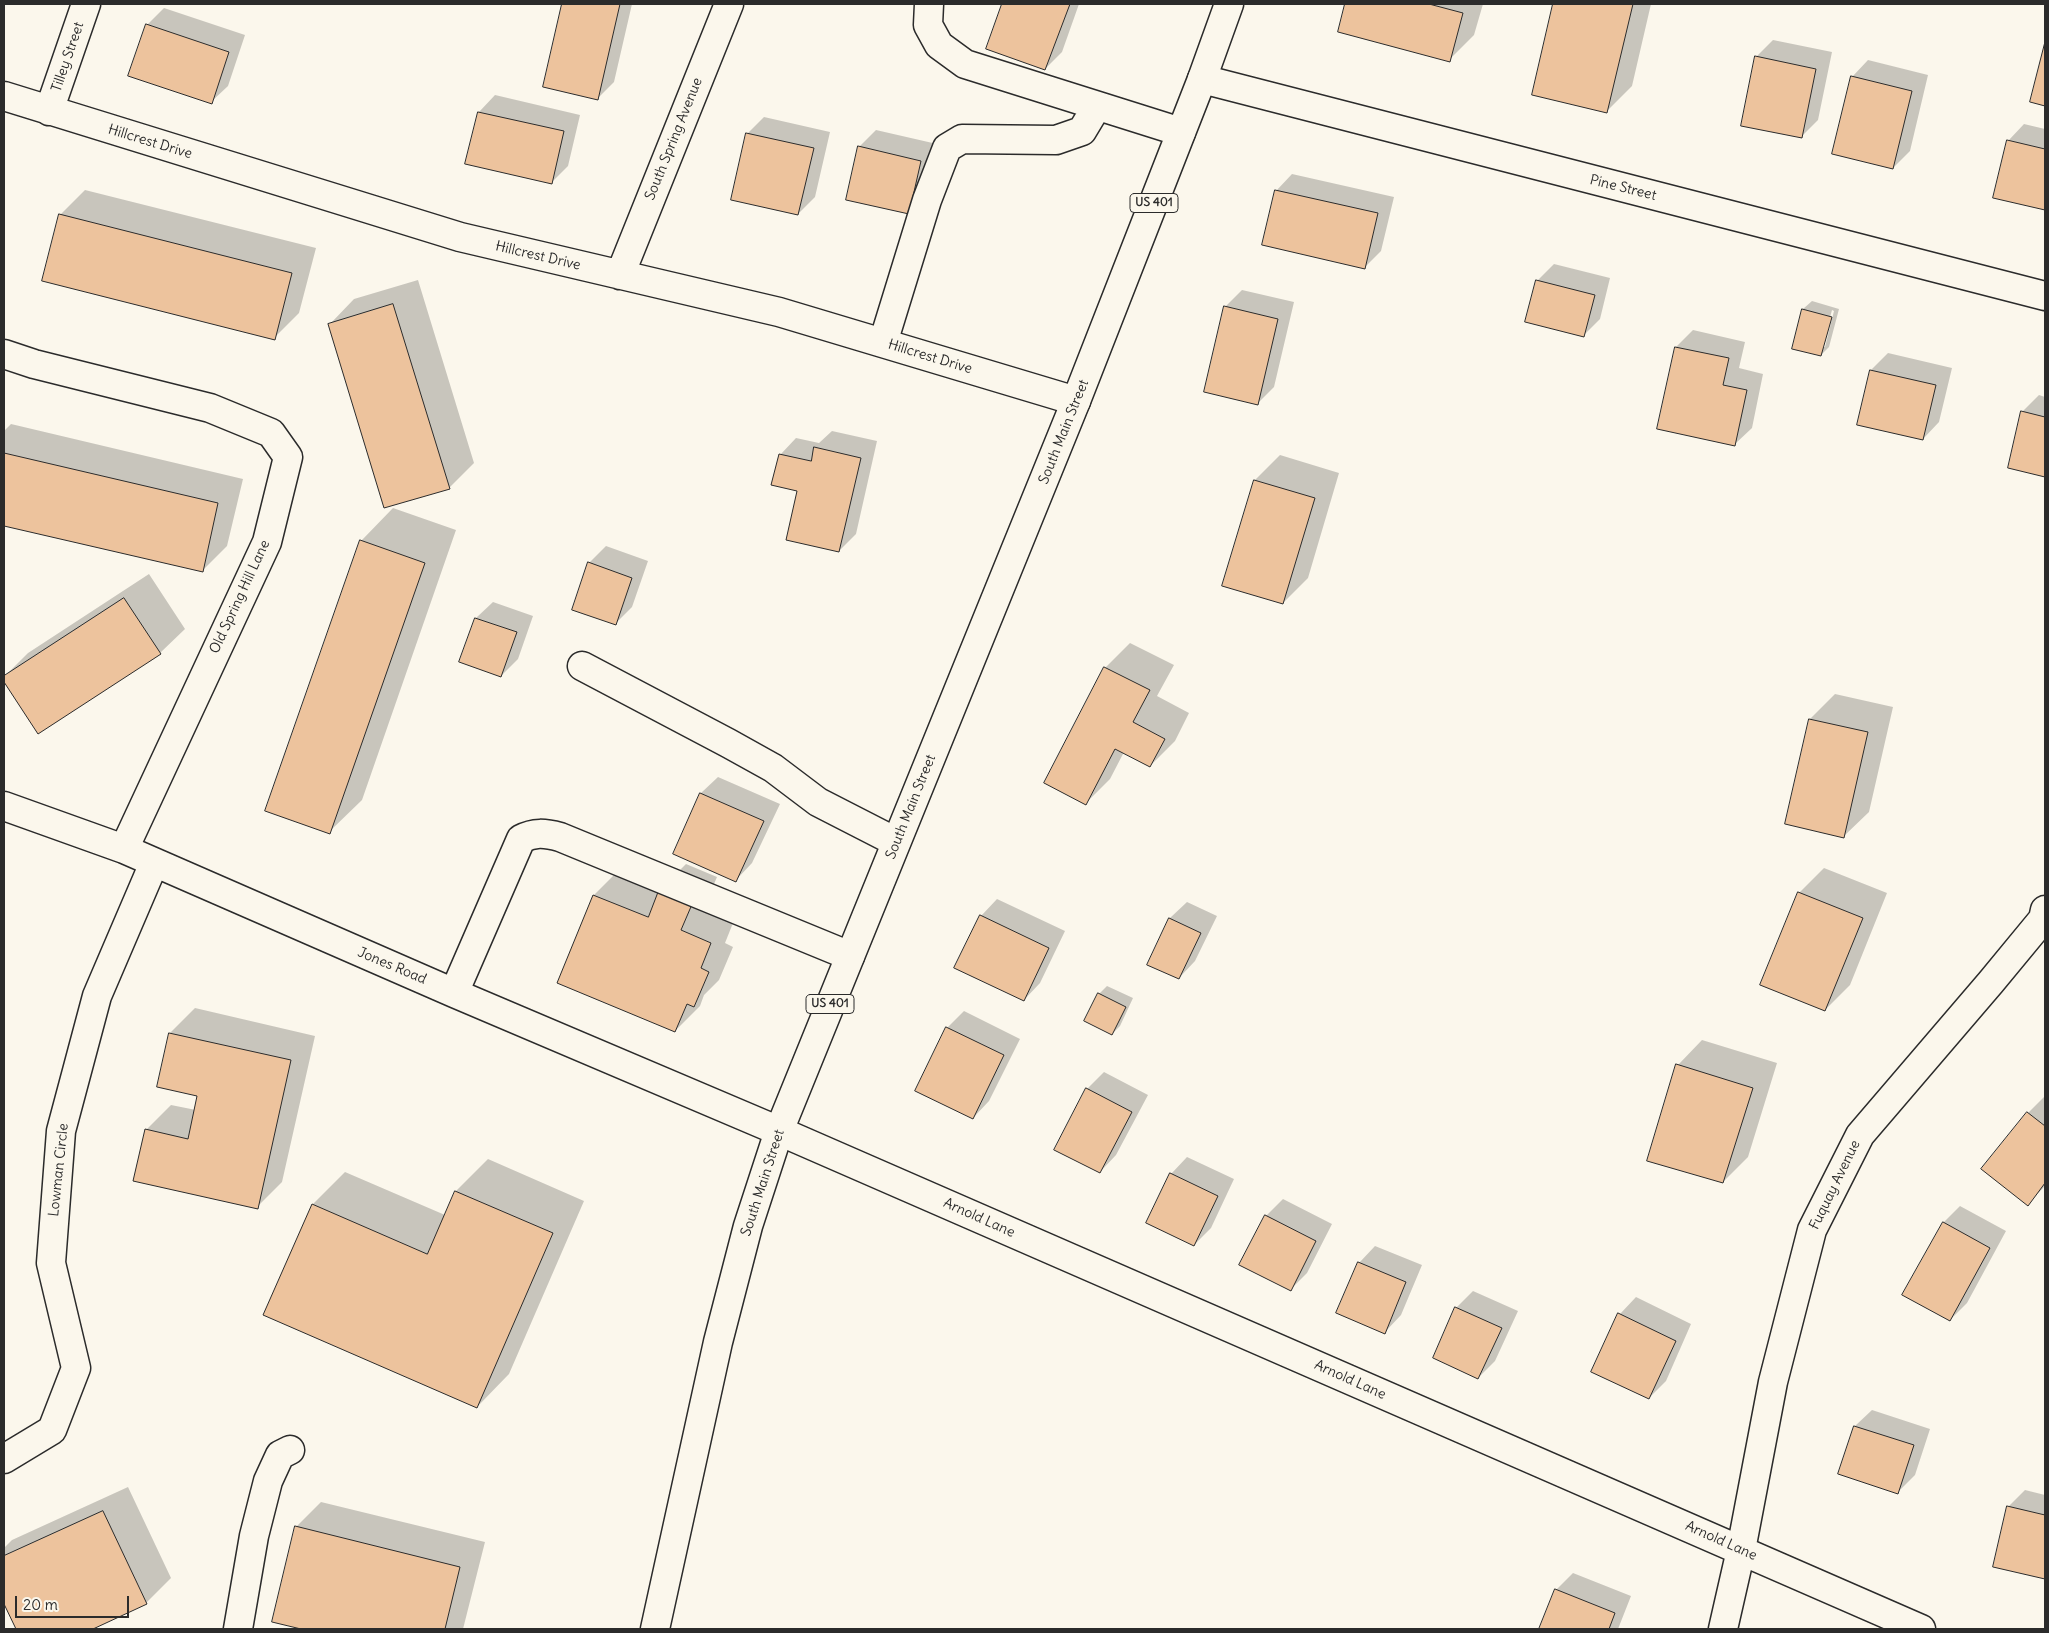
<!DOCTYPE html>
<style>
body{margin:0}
#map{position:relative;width:2049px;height:1633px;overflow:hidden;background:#fbf7ec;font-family:Delius,sans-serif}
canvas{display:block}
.frame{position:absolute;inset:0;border:5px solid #2b2b2b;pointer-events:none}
.scale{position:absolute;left:15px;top:1596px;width:114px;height:22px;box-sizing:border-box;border:2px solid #2b2b2b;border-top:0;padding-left:6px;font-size:15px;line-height:18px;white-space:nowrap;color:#2b2b2b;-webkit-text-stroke:4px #fbf7ec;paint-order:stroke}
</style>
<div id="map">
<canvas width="2049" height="1633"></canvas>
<div class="frame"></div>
<div class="scale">20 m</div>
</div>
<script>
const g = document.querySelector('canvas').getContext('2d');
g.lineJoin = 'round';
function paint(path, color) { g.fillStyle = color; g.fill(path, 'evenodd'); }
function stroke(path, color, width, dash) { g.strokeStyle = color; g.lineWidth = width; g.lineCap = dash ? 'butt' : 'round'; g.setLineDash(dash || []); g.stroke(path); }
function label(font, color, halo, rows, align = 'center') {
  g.font = font + ' Delius,sans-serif'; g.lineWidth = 4; g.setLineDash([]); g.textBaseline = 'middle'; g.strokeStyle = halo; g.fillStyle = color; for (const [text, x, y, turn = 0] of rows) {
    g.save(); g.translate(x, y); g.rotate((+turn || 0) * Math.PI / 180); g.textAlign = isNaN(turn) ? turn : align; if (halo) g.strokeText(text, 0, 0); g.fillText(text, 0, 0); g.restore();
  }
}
paint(new Path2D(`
 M563,4H632L614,82L598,98L544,86Z
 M1004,4H1079L1062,52L1045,69L987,48Z
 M1346,4H1483L1474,35L1449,60L1339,31Z
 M1555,4H1651L1632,86L1607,111L1533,94Z
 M164,8L245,35L228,86L211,102L147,25Z
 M1773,40L1832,52L1818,120L1802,136L1757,56Z
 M2045,45V105L2031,101Z
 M1868,60L1928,75L1910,151L1893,168L1852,77Z
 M495,95L580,115L568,166L551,183L467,163L479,112Z
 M764,117L830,132L815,197L798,214L748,133Z
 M2024,124L2045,129V209L1995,197L2008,141Z
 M876,130L937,144L909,213L859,147Z
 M1292,174L1394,197L1381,251L1364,268L1276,191Z
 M85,190L316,248L299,313L274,338L60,215Z
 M1554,264L1610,278L1600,319L1583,336L1537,281Z
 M418,280L474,463L449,488L330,324L354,299Z
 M1242,290L1294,302L1274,387L1257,404L1225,307Z
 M1812,301L1839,309L1829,347L1821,355L1793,348L1803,309ZM1832,310L1834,311L1825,347H1822Z
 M1693,330L1745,342L1739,368L1763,374L1752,428L1735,444L1659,428L1676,347Z
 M1888,353L1952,368L1939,422L1923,439L1859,424L1871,370Z
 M2039,395L2045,397V475L2009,467L2022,412Z
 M11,424L243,479L227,546L202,571L4,524V431Z
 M832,431L877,441L856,534L839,551L799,490L780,455L796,438L819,443Z
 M1280,455L1339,473L1308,578L1283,603L1255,480Z
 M393,508L456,530L362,800L329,832L361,541Z
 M606,546L648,561L632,607L615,624L589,563Z
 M149,574L185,629L160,653L39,732L4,677L28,653Z
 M493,602L533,616L518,659L501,676L461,662L476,618Z
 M1130,643L1174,665L1157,696L1189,713L1175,741L1150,766L1124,752L1110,779L1085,804L1105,668Z
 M1835,694L1893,707L1869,812L1844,836L1786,823L1810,719Z
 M718,777L780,804L752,863L736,880L675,853L701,793Z
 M686,864L717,877L705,905L735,918L725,943L733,947L719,980L704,995L700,1006L675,1031L559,982L594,895L619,870L662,888Z
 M1824,868L1887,893L1850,985L1825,1010L1799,893Z
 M997,899L1065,931L1040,983L1024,1000L981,916Z
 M1187,902L1217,916L1195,961L1179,978L1149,964L1170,918Z
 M1107,986L1133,998L1120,1026L1112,1034L1099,994Z
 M195,1008L315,1036L282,1182L257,1207L146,1130L171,1105L196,1110L199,1095L170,1033Z
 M964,1011L1020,1039L989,1101L973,1118L947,1028Z
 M1702,1040L1777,1063L1748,1157L1723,1182L1678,1065Z
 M1104,1072L1148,1095L1116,1155L1100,1172L1087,1089Z
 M2045,1096V1186L2028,1204L1983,1169L2028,1113Z
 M1187,1157L1234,1179L1211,1228L1194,1245L1171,1174Z
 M488,1159L584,1201L509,1374L477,1407L313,1204L345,1172L445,1215L456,1191Z
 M1283,1199L1332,1224L1307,1273L1290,1290L1266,1216Z
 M1960,1206L2006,1231L1967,1303L1950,1320L1944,1222Z
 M1375,1246L1422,1265L1401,1315L1385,1332L1359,1263Z
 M1473,1291L1518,1311L1495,1361L1478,1378L1456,1308Z
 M1636,1297L1691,1324L1666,1381L1649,1398L1620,1314Z
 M1872,1410L1930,1429L1915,1475L1898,1492L1855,1426Z
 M128,1487L171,1578L146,1603L90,1629H17L4,1601V1548L12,1540Z
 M2025,1490L2045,1495V1578L1995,1566L2008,1507Z
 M321,1502L485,1542L463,1629H306L273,1621L296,1527Z
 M1573,1573L1631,1596L1618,1629H1541L1556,1590Z`), '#0003');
const building = new Path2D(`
 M562,4H620L598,100L543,87Z
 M1002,4H1070L1045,70L986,49Z
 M1345,4H1429L1463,13L1450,62L1338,32Z
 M1553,4H1633L1607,113L1532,95Z
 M146,24L229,52L212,104L128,76Z
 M2045,42V106L2030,102Z
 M1755,56L1816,69L1802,138L1741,126Z
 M1851,76L1912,91L1893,169L1832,154Z
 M478,112L564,131L552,184L465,164Z
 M746,133L814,148L798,215L731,200Z
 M2007,140L2045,149V210L1993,198Z
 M858,146L921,161L909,214L846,200Z
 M1275,190L1378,213L1365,269L1262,245Z
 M59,214L292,273L275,340L42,281Z
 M1536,280L1595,295L1584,337L1525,322Z
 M393,304L450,489L384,508L328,324Z
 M1224,306L1278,319L1258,405L1204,392Z
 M1802,309L1832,317L1821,356L1792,349Z
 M1675,347L1729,358L1723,385L1747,390L1735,446L1657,429Z
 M1870,370L1936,385L1923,440L1857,425Z
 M2021,411L2045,417V477L2008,468Z
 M814,447L861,458L839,552L786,540L797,491L771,485L779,454L811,461Z
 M4,453L218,503L203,572L4,526Z
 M1254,480L1315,498L1283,604L1222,586Z
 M360,540L425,563L330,834L265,811Z
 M588,562L632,578L616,625L572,610Z
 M124,598L161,654L38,734L4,682V676Z
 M475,618L517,632L501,677L459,662Z
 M1104,667L1150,690L1133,722L1165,739L1150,767L1115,749L1086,805L1044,783Z
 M1809,719L1868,732L1844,838L1785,824Z
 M700,793L764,821L736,882L673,854Z
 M660,888L693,902L681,930L711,943L701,968L709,972L694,1007L687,1004L675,1032L557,983L593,895L648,917Z
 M1798,892L1863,918L1825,1011L1760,985Z
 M980,915L1049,948L1024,1001L954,968Z
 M1169,918L1201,933L1179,979L1147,965Z
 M1098,993L1126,1007L1112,1035L1084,1021Z
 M946,1027L1004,1055L973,1119L915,1091Z
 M169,1033L291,1060L258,1209L133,1181L145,1129L188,1139L197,1096L157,1087Z
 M1676,1064L1753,1088L1723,1183L1647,1161Z
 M1086,1088L1132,1112L1100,1173L1054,1150Z
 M2027,1112L2045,1126V1183L2028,1206L1981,1169Z
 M1170,1173L1218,1196L1194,1246L1146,1223Z
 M455,1191L553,1233L477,1408L263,1315L312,1204L427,1254Z
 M1265,1215L1316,1241L1291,1291L1239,1265Z
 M1943,1222L1990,1248L1950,1321L1902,1295Z
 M1358,1262L1406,1282L1385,1334L1336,1313Z
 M1455,1307L1502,1328L1478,1379L1433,1358Z
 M1618,1313L1676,1341L1649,1399L1591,1372Z
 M1854,1426L1914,1445L1898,1494L1838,1474Z
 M2007,1506L2045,1515V1579L1993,1567Z
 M103,1511L147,1604L93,1629H16L4,1604V1556Z
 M295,1526L460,1567L445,1629H301L272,1622Z
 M1555,1589L1615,1613L1609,1629H1539Z`);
paint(building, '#edc39d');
stroke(building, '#2b2b2b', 1);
const minor = new Path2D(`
 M929,4L928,25L939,45L965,64L1181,132
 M1202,79L2045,296
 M4,96L460,237L779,312L1076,401
 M49,111L86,4
 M620,275L729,4
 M883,343L927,200L947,148L962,139L1056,140L1082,131L1097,106
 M4,354L34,364L210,408L271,433L288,457L267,542L124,849
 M582,666L728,743L773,768L818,802L896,842
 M4,806L124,849L454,993L779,1131L1921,1629
 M454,993L521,839C534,832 545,833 560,837L850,956
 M4,1459L52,1430L76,1368L51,1263L61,1131L97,996L154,863
 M238,1629L254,1536L268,1481L280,1455L290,1450
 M1723,1629L1741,1550L1773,1382L1812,1230L1860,1135L1991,982L2043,919L2045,910`);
const major = new Path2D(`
 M655,1629L718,1342L748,1226L779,1131L1076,401L1202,79L1229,4`);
stroke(minor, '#2b2b2b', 31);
stroke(major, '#2b2b2b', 31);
stroke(minor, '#fbf7ec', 28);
stroke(major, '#fbf7ec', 28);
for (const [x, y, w] of [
 [1154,203,48],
 [830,1004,48]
]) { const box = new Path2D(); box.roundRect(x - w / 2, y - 9.5, w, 19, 4); g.fillStyle = '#fbf7ec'; g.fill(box); stroke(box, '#2b2b2b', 1); }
label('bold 12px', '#2b2b2b', null, [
 ["US 401",1154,203],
 ["US 401",830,1004]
]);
label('14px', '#2b2b2b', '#fbf7ec', [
 ["Tilley Street",68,57,-71],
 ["South Spring Avenue",674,139,-68],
 ["Hillcrest Drive",150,142,17],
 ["Pine Street",1623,188,14],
 ["Hillcrest Drive",538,256,13],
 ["Hillcrest Drive",930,357,17],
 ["South Main Street",1064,432,-68],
 ["Old Spring Hill Lane",240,597,-65],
 ["South Main Street",911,807,-68],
 ["Jones Road",392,966,23],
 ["Lowman Circle",59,1170,-84],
 ["South Main Street",763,1183,-72],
 ["Fuquay Avenue",1835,1185,-64],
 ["Arnold Lane",979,1218,24],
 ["Arnold Lane",1350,1380,24],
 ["Arnold Lane",1721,1541,24]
]);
</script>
